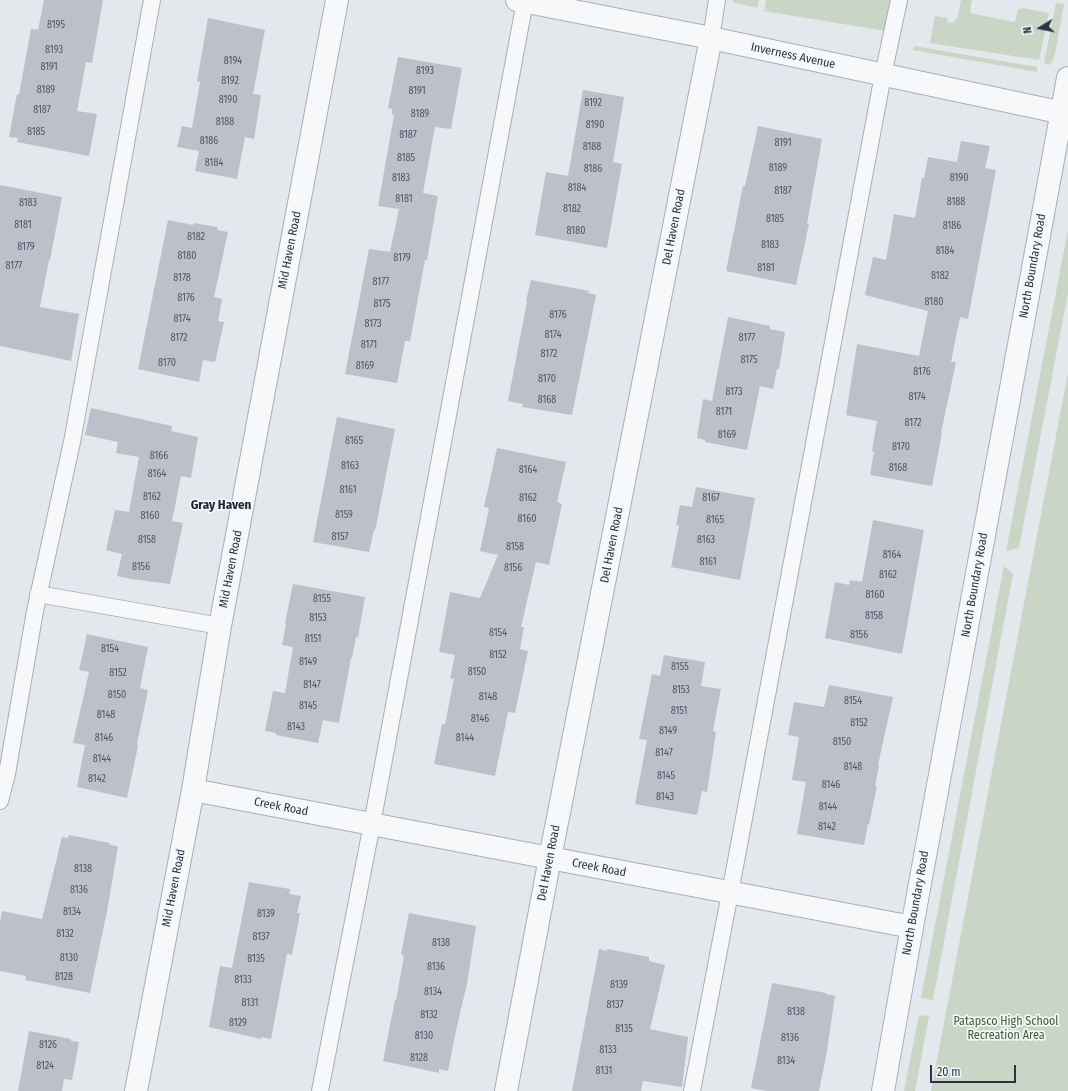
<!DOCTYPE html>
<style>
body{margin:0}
#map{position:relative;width:1068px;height:1091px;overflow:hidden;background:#e4e7ec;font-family:"Fira Sans Condensed",sans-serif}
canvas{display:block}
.north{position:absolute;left:1020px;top:8px;width:40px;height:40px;-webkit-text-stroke:3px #f4f6f9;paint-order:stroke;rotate:260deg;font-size:11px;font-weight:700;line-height:16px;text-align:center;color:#2b3445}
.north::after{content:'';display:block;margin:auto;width:14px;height:18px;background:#2b3445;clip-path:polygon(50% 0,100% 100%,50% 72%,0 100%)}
.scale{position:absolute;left:930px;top:1065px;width:86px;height:18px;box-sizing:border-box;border:2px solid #2b3445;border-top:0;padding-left:5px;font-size:12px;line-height:14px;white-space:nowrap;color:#2b3445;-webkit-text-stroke:3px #f4f6f9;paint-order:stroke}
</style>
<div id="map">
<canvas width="1068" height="1091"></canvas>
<div class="north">N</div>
<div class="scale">20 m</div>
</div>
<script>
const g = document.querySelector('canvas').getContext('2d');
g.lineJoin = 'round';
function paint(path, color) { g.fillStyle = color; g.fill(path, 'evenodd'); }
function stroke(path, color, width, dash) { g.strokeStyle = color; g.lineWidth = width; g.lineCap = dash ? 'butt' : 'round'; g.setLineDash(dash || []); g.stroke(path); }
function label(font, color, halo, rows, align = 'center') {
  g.font = font + ' "Fira Sans Condensed",sans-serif'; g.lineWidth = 3.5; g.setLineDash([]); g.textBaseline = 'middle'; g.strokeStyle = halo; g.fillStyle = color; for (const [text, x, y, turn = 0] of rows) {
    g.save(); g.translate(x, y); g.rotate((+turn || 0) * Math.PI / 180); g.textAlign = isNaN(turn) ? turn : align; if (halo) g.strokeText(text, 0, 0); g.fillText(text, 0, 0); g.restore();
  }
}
paint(new Path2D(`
 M733,0H759L757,8L733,2Z
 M766,0H891L885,31L764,11Z
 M961,0H972L970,13L1014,22L1015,21L1018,10L1022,8L1049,13L1039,60L930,43L935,16L948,18L947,22L954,23L955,19H957Z
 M1056,3L1064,4L1055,54L1050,65L1044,63Z
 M914,46L1037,67V72L913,50Z
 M1068,230V293L1019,548L1006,551Z
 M1068,373V1091H931Z
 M1004,566L1013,574L933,1000L921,998Z
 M919,1015L929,1016L915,1091H904Z`), '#c9d6c5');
paint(new Path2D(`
 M44,0H103L92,63L86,62L77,111L97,114L89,156L17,142L18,138L9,137L17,94L19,95L31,29L38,30Z
 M208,18L265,30L253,94L261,95L254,139L245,137L237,179L195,171L199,151L177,147L182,126L192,128L200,82L197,81Z
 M398,57L462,68L451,129L435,127L423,193L438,196L427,260H425L410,341H405L397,383L345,374L369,249L390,252L399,209L378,206L394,115H392V109L388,108Z
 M583,90L624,97L613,162L622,164L607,248L535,235L546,172L568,176Z
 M758,126L822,139L807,224H809L796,285L726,271L743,186H745Z
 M961,141L990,146L985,168L996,170L968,319L960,317L951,362H956L941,433H942L932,486L870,475L874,452L872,451L877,421L846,415L857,344L919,356L928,311L865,295L873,257L886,260L894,214L915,218L922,178H924L928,157L957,162Z
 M0,185L62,197L50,260H49L40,307L79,314L71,361L0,346Z
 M168,220L193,225L194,223L217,227V230L228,232L214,297L222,299L218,321L224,322L215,362L203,360L199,382L138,369Z
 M531,280L589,291L588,293L596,295L572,415L522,407L523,404L508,401L527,301H526Z
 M728,317L770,326V329L785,332L779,369H777L773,389L760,386L747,450L705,442V440L697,438L703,399L712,401Z
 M91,408L172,426L171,431L198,437L191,478L181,476L172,521L183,523L170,584L131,579L117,576L122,554L106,550L115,510L129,512L139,457L116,453L118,442L85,435Z
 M337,417L395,429L375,531L374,530L369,552L313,542Z
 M497,448L566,462L557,502L562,504L549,565L536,562L521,627H524L520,649L528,651L515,713L508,712L495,776L434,764L442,724H445L454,679L450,678L455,655L439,652L450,592L480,598L498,555L480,551L489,508L484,507Z
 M696,487L755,498L740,580L671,567L679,526L676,525L680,505L692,507Z
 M873,520L924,530L902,654L825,638L835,582L849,585L850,580L862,582Z
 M293,584L365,597L358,637H356L352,658H351L339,723L323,720L318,743L276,735V733L265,731L273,691L285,693L293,647L282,645L286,624L285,623Z
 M87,634L148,647L140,688L148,690L137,744L138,746L127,798L77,787L85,745L73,743L89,672L79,670Z
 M664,655L705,662L701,686L721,689L713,731L716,732L707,792L702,791L697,815L635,804L647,740L639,739L652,674L660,676Z
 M829,685L893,697L878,765H879L875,786H877L869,825L868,824L864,845L797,834L806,782L792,780L799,737L788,735L794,702L824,707Z
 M69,835L110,843V845L118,846L108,906L90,993L25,980L26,976L0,971V923L2,911L42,919L62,837L68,838Z
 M249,882L290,889L289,894L301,896L297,913H300L292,955L287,954L271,1039L262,1037L261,1039L209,1027L220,966L232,968Z
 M409,913L476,926L467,984L457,1026L448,1071L439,1069V1073L383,1061L395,1000H396L404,956L401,954Z
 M599,949L607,951V949L649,957V961L665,965L650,1029L688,1037L682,1087L643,1081L641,1091H572Z
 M772,983L826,993V994L835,996L826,1057L819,1091H767L751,1088Z
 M29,1031L71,1039V1041L79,1042L72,1080L64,1079L62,1091H18Z`), '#bbc0ca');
const service = new Path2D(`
 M711,38L717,0
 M38,594L220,626
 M0,801L7,774L35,611L72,442L152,0
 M320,1091L372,824L525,1
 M692,1091L730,893L883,75L899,0`);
const minor = new Path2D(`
 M517,0L711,38L1068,114
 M193,790L912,927
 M136,1091L193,790L220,626L337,0
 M506,1091L550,858L711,38
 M883,1091L912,927L1068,78`);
stroke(service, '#a9aeb7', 18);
stroke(minor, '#a9aeb7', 24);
stroke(service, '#f7f8fa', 16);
stroke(minor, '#f7f8fa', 22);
label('10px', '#4f5766', null, [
 ["8195",56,25],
 ["8193",54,50],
 ["8194",233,61],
 ["8191",49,67],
 ["8193",425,71],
 ["8192",230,81],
 ["8189",46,90],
 ["8191",417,91],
 ["8190",228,100],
 ["8192",593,103],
 ["8187",42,110],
 ["8189",420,114],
 ["8188",225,122],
 ["8190",595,125],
 ["8185",36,132],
 ["8187",408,135],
 ["8186",209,141],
 ["8191",783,143],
 ["8188",592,147],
 ["8185",406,158],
 ["8184",214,163],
 ["8189",778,168],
 ["8186",593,169],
 ["8183",401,178],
 ["8190",959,178],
 ["8184",577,188],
 ["8187",783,191],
 ["8181",404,199],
 ["8188",956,202],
 ["8183",28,203],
 ["8182",572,209],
 ["8185",775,219],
 ["8181",23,225],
 ["8186",952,226],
 ["8180",576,231],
 ["8182",196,237],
 ["8183",770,245],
 ["8179",26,247],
 ["8184",945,251],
 ["8180",187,256],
 ["8179",402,258],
 ["8177",14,266],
 ["8181",766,268],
 ["8182",940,276],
 ["8178",182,278],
 ["8177",381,282],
 ["8176",186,298],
 ["8180",934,302],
 ["8175",382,304],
 ["8176",558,315],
 ["8174",182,319],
 ["8173",373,324],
 ["8174",553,335],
 ["8172",179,338],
 ["8177",747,338],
 ["8171",369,345],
 ["8172",549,354],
 ["8175",749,360],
 ["8170",167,363],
 ["8169",365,366],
 ["8176",922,372],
 ["8170",547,379],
 ["8173",734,392],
 ["8174",917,397],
 ["8168",547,400],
 ["8171",724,412],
 ["8172",913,423],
 ["8169",727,435],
 ["8165",354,441],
 ["8170",901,447],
 ["8166",159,456],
 ["8163",350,466],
 ["8168",898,468],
 ["8164",528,470],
 ["8164",157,474],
 ["8161",348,490],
 ["8162",152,497],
 ["8162",528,498],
 ["8167",711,498],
 ["8159",344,515],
 ["8160",150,516],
 ["8160",527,519],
 ["8165",715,520],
 ["8157",340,537],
 ["8158",147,540],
 ["8163",706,540],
 ["8158",515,547],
 ["8164",892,555],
 ["8161",708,562],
 ["8156",141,567],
 ["8156",513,568],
 ["8162",888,575],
 ["8160",875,595],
 ["8155",322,599],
 ["8158",874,616],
 ["8153",318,618],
 ["8154",498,633],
 ["8156",859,635],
 ["8151",313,639],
 ["8154",110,649],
 ["8152",498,655],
 ["8149",308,662],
 ["8155",680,667],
 ["8150",477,672],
 ["8152",118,673],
 ["8147",312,685],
 ["8153",681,690],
 ["8150",117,695],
 ["8148",488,697],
 ["8154",853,701],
 ["8145",308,706],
 ["8151",679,711],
 ["8148",106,715],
 ["8146",480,719],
 ["8152",859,723],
 ["8143",296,727],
 ["8149",668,731],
 ["8146",104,738],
 ["8144",465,738],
 ["8150",842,742],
 ["8147",664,753],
 ["8144",102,759],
 ["8148",853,767],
 ["8145",666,776],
 ["8142",97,779],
 ["8146",831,785],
 ["8143",665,797],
 ["8144",828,807],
 ["8142",827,827],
 ["8138",83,869],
 ["8136",79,890],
 ["8134",72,912],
 ["8139",266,914],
 ["8132",65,934],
 ["8137",261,937],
 ["8138",441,943],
 ["8130",69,958],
 ["8135",256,959],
 ["8136",436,967],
 ["8128",64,977],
 ["8133",243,980],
 ["8139",619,985],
 ["8134",433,992],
 ["8131",250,1003],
 ["8137",615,1005],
 ["8138",796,1012],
 ["8132",429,1015],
 ["8129",238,1023],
 ["8135",624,1029],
 ["8130",424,1036],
 ["8136",790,1038],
 ["8126",48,1045],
 ["8133",608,1050],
 ["8128",419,1058],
 ["8134",786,1061],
 ["8124",45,1066],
 ["8131",604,1071]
]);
label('12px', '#2b3445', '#f4f6f9', [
 ["Inverness Avenue",793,56,12],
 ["Del Haven Road",674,227,-79],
 ["Mid Haven Road",290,250,-79],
 ["North Boundary Road",1033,266,-80],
 ["Del Haven Road",612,545,-79],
 ["Mid Haven Road",231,569,-79],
 ["North Boundary Road",975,585,-80],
 ["Creek Road",281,807,11],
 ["Del Haven Road",549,863,-79],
 ["Creek Road",599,868,11],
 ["Mid Haven Road",174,888,-79],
 ["North Boundary Road",916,903,-80]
]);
label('12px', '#3f6138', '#f4f6f9', [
 ["Patapsco High School",1006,1022],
 ["Recreation Area",1006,1036]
]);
label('bold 13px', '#1d2536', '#f4f6f9', [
 ["Gray Haven",221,505]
]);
</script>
